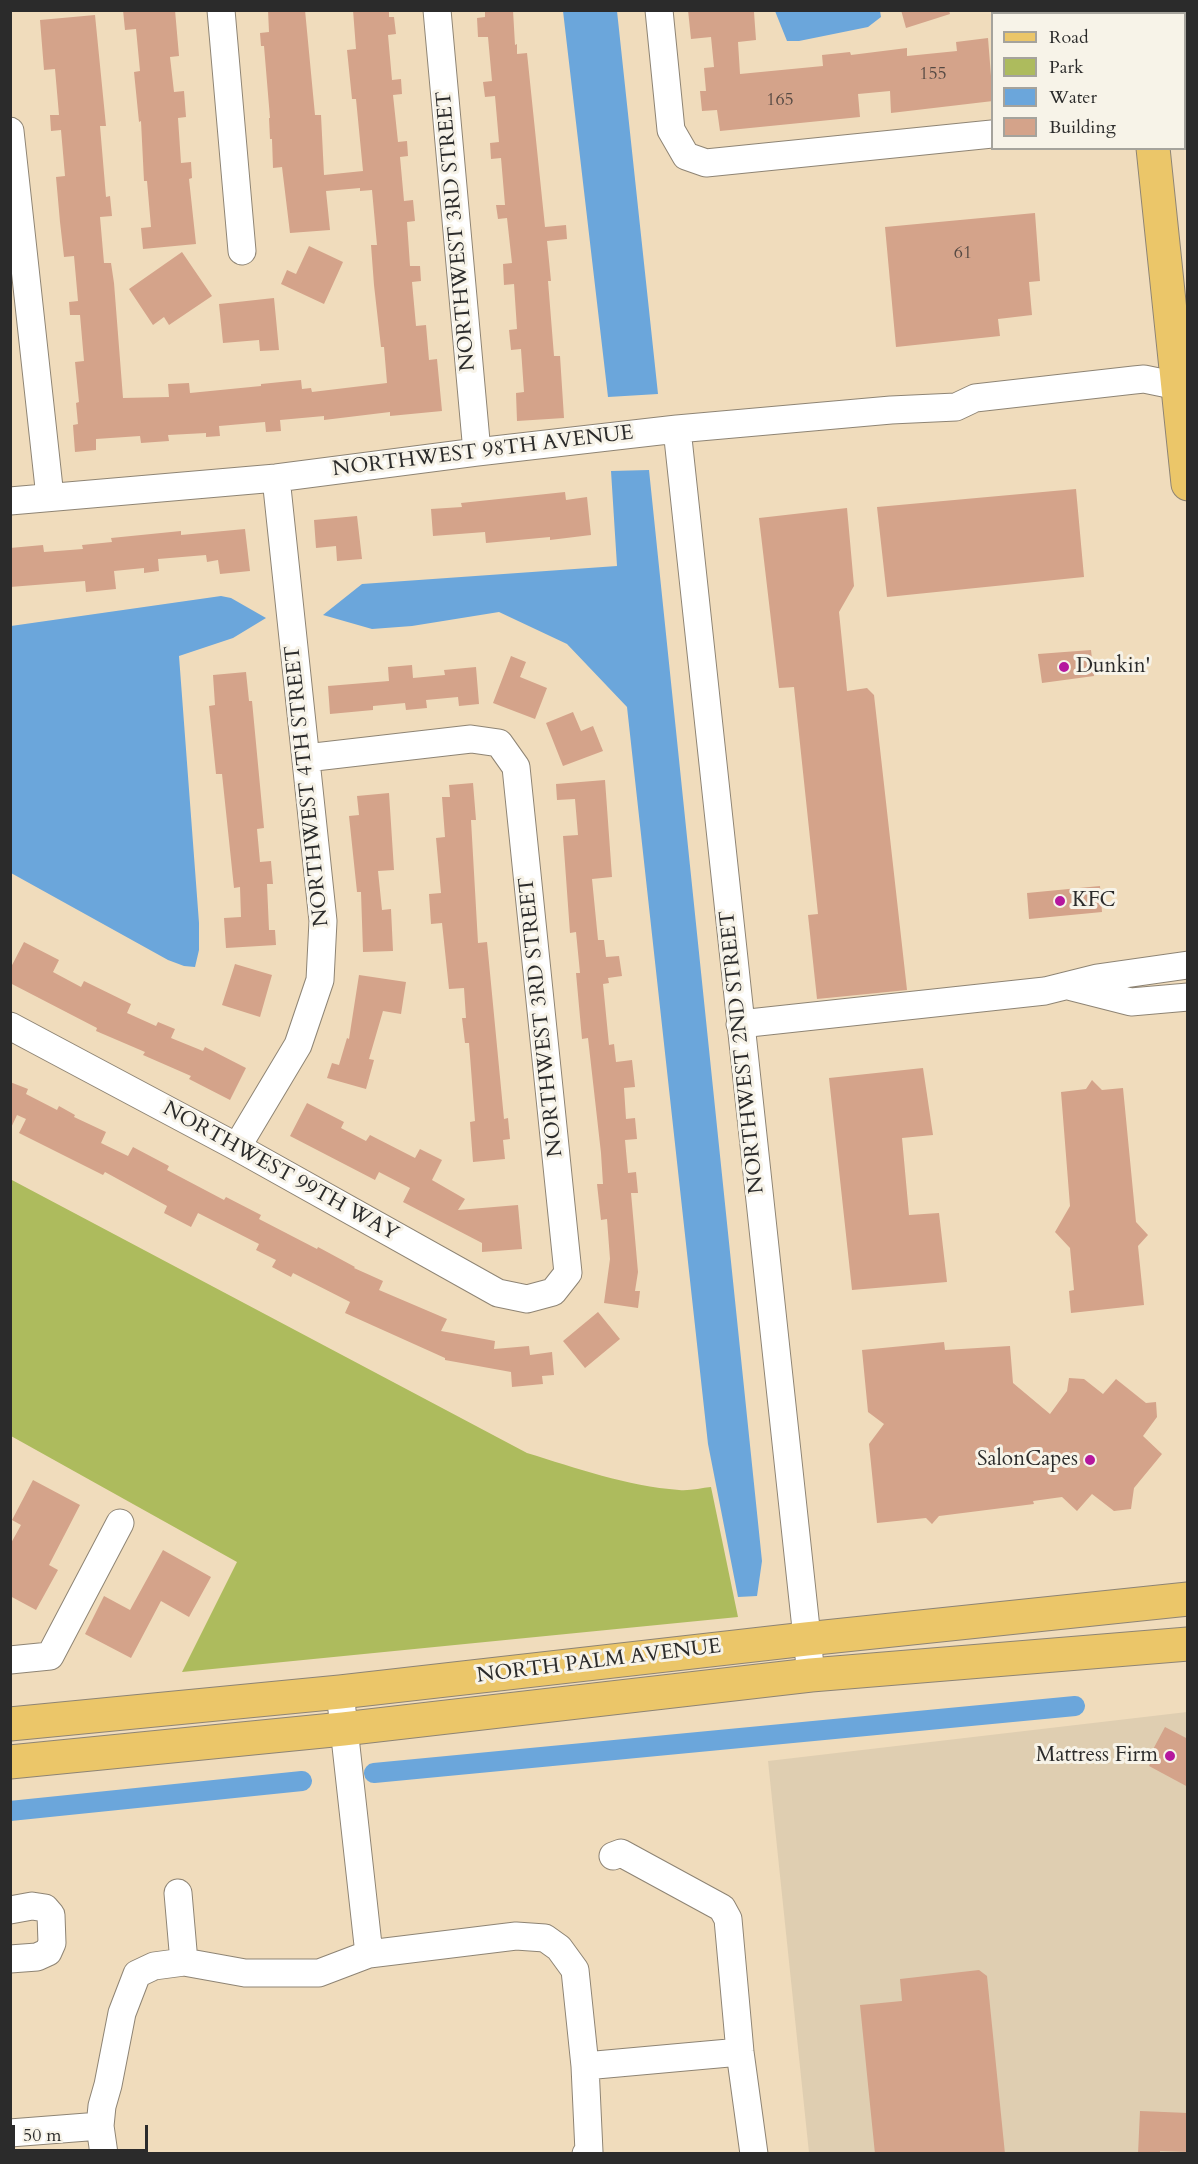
<!DOCTYPE html>
<style>
body{margin:0}
#map{position:relative;width:1198px;height:2164px;overflow:hidden;background:#f0dcbc;font-family:Cardo,serif}
canvas{display:block}
.frame{position:absolute;inset:0;border:12px solid #2b2b2b;pointer-events:none}
.legend{position:absolute;left:991px;top:12px;width:195px;height:138px;box-sizing:border-box;background:#f7f3e8;border:2px solid #a5a39c;margin:0;padding:8px 10px;list-style:none;font-size:18px;color:#2b2b2b}
.legend li{display:flex;align-items:center;gap:12px;height:30px}
.legend b{width:30px;border:2px solid #a5a39c}
.scale{position:absolute;left:12px;top:2125px;width:136px;height:27px;box-sizing:border-box;border:3px solid #2b2b2b;border-top:0;padding-left:8px;font-size:18px;line-height:21px;white-space:nowrap;color:#2b2b2b;-webkit-text-stroke:4px #f7f3e8;paint-order:stroke}
</style>
<div id="map">
<canvas width="1198" height="2164"></canvas>
<div class="frame"></div>
<ul class="legend">
<li><b style="height:8px;background:#ebc669"></b>Road</li>
<li><b style="height:16px;background:#adbb5d"></b>Park</li>
<li><b style="height:16px;background:#6ba6db"></b>Water</li>
<li><b style="height:16px;background:#d4a38a"></b>Building</li>
</ul>
<div class="scale">50 m</div>
</div>
<script>
const g = document.querySelector('canvas').getContext('2d');
g.lineJoin = 'round';
function paint(path, color) { g.fillStyle = color; g.fill(path, 'evenodd'); }
function stroke(path, color, width, dash) { g.strokeStyle = color; g.lineWidth = width; g.lineCap = dash ? 'butt' : 'round'; g.setLineDash(dash || []); g.stroke(path); }
function label(font, color, halo, rows, align = 'center') {
  g.font = font + ' Cardo,serif'; g.lineWidth = 6; g.setLineDash([]); g.textBaseline = 'middle'; g.strokeStyle = halo; g.fillStyle = color; for (const [text, x, y, turn = 0] of rows) {
    g.save(); g.translate(x, y); g.rotate((+turn || 0) * Math.PI / 180); g.textAlign = isNaN(turn) ? turn : align; if (halo) g.strokeText(text, 0, 0); g.fillText(text, 0, 0); g.restore();
  }
}
paint(new Path2D(`
 M1187,1712V2153H809L768,1761Z`), '#dfceb1');
paint(new Path2D(`
 M10,1179L527,1453C576,1468 627,1486 679,1490C690,1491 701,1488 711,1487L738,1617L182,1672L237,1562L11,1436Z`), '#adbb5d');
paint(new Path2D(`
 M563,11H617L658,394L608,397Z
 M775,11H880L881,17L868,27L799,41H787Z
 M649,470L762,1561L757,1596L738,1597L708,1444L627,707L567,644L499,612L412,626L372,629L323,615L362,584L617,566L611,471Z
 M221,596L231,598L266,618L233,638L179,656L199,923V950L195,967L184,966L168,960L11,873V626Z`), '#6ba6db');
stroke(new Path2D(`
 M374,1773L1075,1706
 M10,1811L302,1781`), '#6ba6db', 20);
paint(new Path2D(`
 M123,10H175L179,56L170,57L174,92L184,91L186,117L178,118L181,163L191,162L192,178L189,179L196,244L143,249L141,228L151,227L147,181H144L141,121L139,122L134,72L140,71L136,29L125,30Z
 M268,10H305L315,115H321L324,175L363,171L356,99H352L347,50L356,49L353,10H389V17H394L396,34L388,35L392,80L401,79L402,94L393,95L398,142L407,141L408,156L400,157L404,201L413,200L415,221L407,222L410,266H420L421,281L412,282L416,326L426,325L429,360L437,359L442,411L390,416V412L324,420V416L280,420L281,431L266,432L265,422L219,426L220,436L206,437V433L168,435L169,441L141,443L140,436L96,439V450L75,452L73,425L78,424L76,403L79,402L75,362L84,361L80,315H70L69,302L78,301L74,256L64,257L60,222L56,177L65,176L61,130L51,131L50,115H59L55,69L44,70L40,20L95,15L106,126H100L106,197L110,196L112,216L100,217L104,263H111L114,283L123,398L169,397L168,384L189,383L190,393L261,386V384L301,380L302,389L311,388L312,392L387,383L384,347H381L374,285L371,245H377L372,190L360,191V188L326,191L330,230L290,233L282,167L273,168L272,139H270L269,118H270L264,46H261L260,33L269,32Z
 M485,10H513L515,45L517,44V54L527,53L545,227L566,225L567,239L547,241L551,281H548L554,356H560L564,418L517,421L516,393L524,392L521,349L511,350L509,330L517,329L514,284L504,285L503,264L512,263L507,218L498,219L496,205H505L501,158L491,159L490,143L499,142L495,96L485,97L483,82L492,81L488,37H478L477,18L485,17Z
 M688,10L754,12L756,40L738,42L740,74L823,66L822,55L850,52L851,55L907,48V56L957,51L956,42L988,38L993,101L891,113L890,91L858,94L860,117L720,131L717,110L702,111L700,91H706L704,68L714,67L711,37L691,39Z
 M901,10H949L950,14L906,28Z
 M1035,213L1040,281L1029,282L1032,315L998,319L1000,336L896,347L885,227Z
 M309,246L343,262L324,304L281,284L287,270L296,274Z
 M182,252L212,296L169,325L164,317L153,325L129,289Z
 M274,298L279,350L260,351L259,340L223,343L219,304Z
 M1076,489L1084,577L887,597L877,507Z
 M565,492L566,500L587,497L591,535L550,540V537L486,543L485,532L433,536L431,509L462,507L461,503Z
 M847,508L854,586L839,612L847,691L867,688L874,695L907,990L817,999L808,915L818,914L794,687L779,688L759,518Z
 M357,516L362,559L337,561L336,546L316,548L314,520Z
 M245,529L250,571L220,574L218,560L207,562L206,555L158,559L159,571L144,573V568L114,571L116,589L86,592L85,581L10,587V548L43,545L44,552L83,549L82,545L112,542L111,538L181,531V535Z
 M1091,650L1094,676L1042,683L1038,654Z
 M511,656L526,662L520,677L547,688L535,719L493,703Z
 M412,665L413,678L445,675L444,670L476,667L479,704L459,706L458,697L426,700L427,708L406,710L405,703L373,706V710L330,714L328,686L389,681L388,667Z
 M246,672L249,701H252L264,828L257,829L260,862L271,861L273,884H267L269,930H275L276,945L226,948L224,918L241,917L240,887L234,888L222,774H216L209,706L215,705L213,675Z
 M573,712L581,731L593,726L603,751L563,766L546,723Z
 M605,780L612,877L592,879L598,940H604L606,957L619,956L622,976L608,978L609,983L603,984L609,1045L614,1044L616,1062L632,1060L635,1087L624,1088L626,1119L635,1118L637,1139L625,1140L628,1173L636,1172L638,1193H631L638,1272L635,1291H640L638,1308L604,1303L610,1259L607,1219L601,1220L597,1184H603L601,1153L588,1038L582,1039L576,973H580L576,932L570,933L563,836L578,835L575,799L557,800L556,784Z
 M473,783L476,820H471L478,943L487,942L504,1119L508,1118L510,1139L503,1140L505,1159L473,1162L470,1122L475,1121L469,1043H465L462,1018H466L464,988L449,989L442,923L431,924L429,894L441,893L436,838L445,837L442,797H450L449,785Z
 M389,793L394,870L378,871L382,910L391,909L393,951L363,952L361,892H357L349,816L359,815L357,796Z
 M1100,886L1102,912L1029,919L1027,893Z
 M24,942L59,960L53,972L81,987L84,981L131,1004L127,1013L156,1026L158,1022L175,1029L171,1038L203,1051L205,1047L246,1068L230,1100L189,1079L191,1076L143,1055L145,1052L96,1031L97,1028L10,983V969Z
 M235,964L272,975L260,1017L222,1005Z
 M359,975L406,982L401,1014L383,1011L369,1059L374,1060L366,1089L327,1078L332,1063L339,1065L347,1038L349,1039Z
 M923,1068L933,1135L902,1138L909,1215L939,1213L947,1282L852,1290L829,1078Z
 M1092,1080L1102,1090L1123,1088L1136,1222L1148,1235L1138,1246L1144,1305L1071,1313L1069,1291L1074,1290L1070,1248L1055,1232L1070,1206L1061,1092L1086,1089Z
 M10,1082L28,1089L26,1094L57,1110L59,1106L75,1115L74,1117L106,1132L101,1143L128,1156L133,1147L169,1166L167,1170L224,1200L226,1197L261,1215L259,1219L317,1249L318,1247L355,1267L354,1268L383,1281L379,1290L447,1319L441,1331L495,1341L494,1349L529,1346L530,1355L552,1352L554,1375L542,1376L543,1384L512,1387L511,1372L445,1360V1358L345,1313L350,1302L293,1273L291,1277L272,1267L276,1260L256,1250L259,1244L198,1213L191,1227L164,1213L167,1206L105,1172L103,1175L19,1133L26,1119L17,1115L10,1130Z
 M307,1103L344,1122L341,1128L366,1141L370,1135L415,1158L420,1149L442,1160L432,1180L465,1199L458,1210L518,1205L522,1249L482,1252V1243L403,1202L410,1188L379,1172L375,1180L290,1136Z
 M598,1312L620,1339L585,1368L563,1341Z
 M944,1342L945,1350L1010,1346L1013,1383L1050,1414L1067,1391L1069,1378L1084,1379L1103,1394L1116,1379L1146,1403L1156,1402L1157,1417L1143,1436L1162,1454L1134,1488L1131,1509L1114,1511L1092,1494L1077,1511L1062,1497L1033,1501L1034,1504L939,1516L932,1524L926,1518L877,1523L869,1444L884,1424L868,1412L862,1350Z
 M33,1480L80,1505L49,1565L58,1570L36,1610L10,1596V1545L21,1525L12,1520Z
 M163,1550L211,1577L189,1617L161,1601L131,1658L85,1634L104,1596L130,1610Z
 M1165,1727L1188,1739V1787L1149,1766L1154,1757L1150,1755Z
 M979,1970L987,1976L1005,2154H875L860,2005L902,2001L900,1979Z
 M1140,2111L1188,2113V2152L1160,2151V2154H1138Z`), '#d4a38a');
const minor = new Path2D(`
 M221,10L242,251
 M437,10L477,452
 M659,10L671,130L686,156L706,163L992,134
 M1010,10L1011,14
 M10,131L50,497
 M677,429L811,1675
 M10,501L276,478L477,452L677,429L891,410L956,407L975,398L1134,380L1144,379L1178,386
 M1072,987L1131,1002L1188,997
 M740,1024L1045,991L1097,978L1188,965
 M10,1026L237,1147L498,1293L527,1299L553,1292L568,1273L516,767L499,743L471,739L306,758
 M237,1147L298,1045L320,980L323,921L276,478
 M10,1660L50,1656L120,1523
 M340,1692L369,1954
 M613,1856L621,1853L722,1908L728,1919L740,2052L754,2154
 M178,1893L184,1962
 M10,1910L32,1906L45,1908L51,1915L52,1943L48,1952L37,1957L10,1959
 M585,2066L740,2052
 M10,2133L100,2126
 M104,2154L100,2126L102,2106L108,2085L122,2013L137,1974L154,1966L184,1962L245,1973H319L369,1954L516,1936L545,1938L559,1948L575,1970L585,2066L589,2152L586,2154`);
const major = new Path2D(`
 M10,1724L340,1692L806,1639L1188,1599
 M10,1762L343,1729L811,1675L1188,1644`);
const highway = new Path2D(`
 M1138,10V14
 M1185,10L1188,29
 M1153,148L1188,484`);
stroke(minor, '#8e8474', 29);
stroke(major, '#8e8474', 35);
stroke(highway, '#8e8474', 35);
stroke(minor, '#fff', 27);
stroke(major, '#ebc669', 33);
stroke(highway, '#ebc669', 33);
for (const [x, y, r, color] of [
 [1064,667,6,"#b5179e"],
 [1060,901,6,"#b5179e"],
 [1090,1460,6,"#b5179e"],
 [1170,1756,6,"#b5179e"]
]) { const dot = new Path2D(); dot.arc(x, y, r, 0, 2 * Math.PI); g.fillStyle = color; g.fill(dot); stroke(dot, '#f7f3e8', 2); }
label('18px', '#554943', null, [
 ["155",933,75],
 ["165",780,101],
 ["61",963,254]
]);
label('21px', '#2b2b2b', '#f7f3e8', [
 ["NORTHWEST 3RD STREET",457,231,-95],
 ["NORTHWEST 98TH AVENUE",483,452,-7],
 ["NORTHWEST 4TH STREET",308,786,-96],
 ["NORTHWEST 3RD STREET",542,1017,-96],
 ["NORTHWEST 2ND STREET",743,1052,-96],
 ["NORTHWEST 99TH WAY",280,1172,29],
 ["NORTH PALM AVENUE",599,1662,-7]
]);
label('21px', '#2b2b2b', '#f7f3e8', [
 ["Dunkin'",1076,667],
 ["KFC",1072,901],
 ["SalonCapes",1078,1460,"right"],
 ["Mattress Firm",1158,1756,"right"]
], 'left');
</script>
